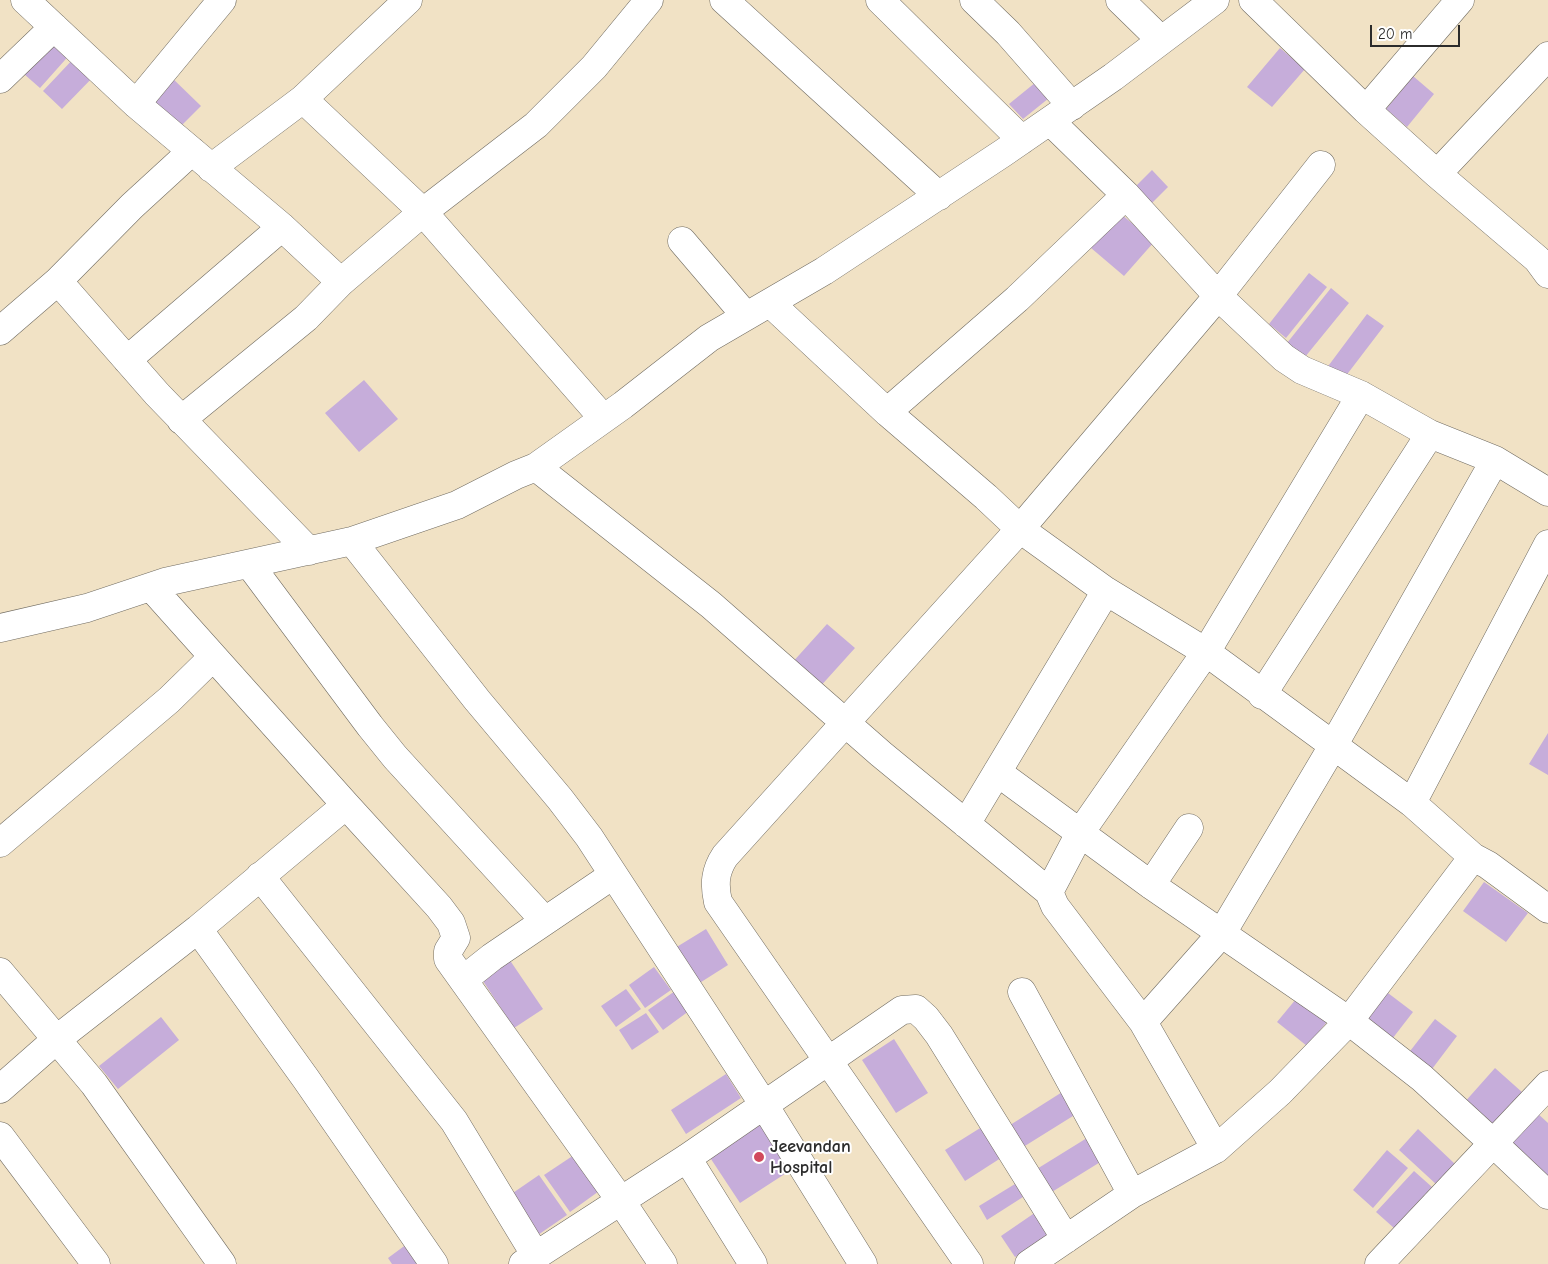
<!DOCTYPE html>
<style>
body{margin:0}
#map{position:relative;width:1548px;height:1264px;overflow:hidden;background:#f1e2c5;font-family:"Comic Neue",sans-serif}
canvas{display:block}
.scale{position:absolute;left:1370px;top:25px;width:90px;height:22px;box-sizing:border-box;border:2px solid #2b2b2b;border-top:0;padding-left:6px;font-size:15px;line-height:18px;white-space:nowrap;color:#2b2b2b;-webkit-text-stroke:4px #fff;paint-order:stroke}
</style>
<div id="map">
<canvas width="1548" height="1264"></canvas>
<div class="scale">20 m</div>
</div>
<script>
const g = document.querySelector('canvas').getContext('2d');
g.lineJoin = 'round';
function paint(path, color) { g.fillStyle = color; g.fill(path, 'evenodd'); }
function stroke(path, color, width, dash) { g.strokeStyle = color; g.lineWidth = width; g.lineCap = dash ? 'butt' : 'round'; g.setLineDash(dash || []); g.stroke(path); }
function label(font, color, halo, rows, align = 'center') {
  g.font = font + ' "Comic Neue",sans-serif'; g.lineWidth = 4; g.setLineDash([]); g.textBaseline = 'middle'; g.strokeStyle = halo; g.fillStyle = color; for (const [text, x, y, turn = 0] of rows) {
    g.save(); g.translate(x, y); g.rotate((+turn || 0) * Math.PI / 180); g.textAlign = isNaN(turn) ? turn : align; if (halo) g.strokeText(text, 0, 0); g.fillText(text, 0, 0); g.restore();
  }
}
paint(new Path2D(`
 M53,35L73,51L40,88L16,67Z
 M1280,48L1305,69L1272,107L1247,87Z
 M76,56L96,74L62,109L43,91Z
 M168,74L201,106L178,129L146,98Z
 M1413,76L1434,94L1407,127L1386,109Z
 M1041,78L1054,94L1023,119L1009,104Z
 M1152,170L1168,187L1147,208L1130,192Z
 M1114,208L1154,242L1124,276L1084,242Z
 M1309,273L1327,287L1286,338L1269,324Z
 M1331,288L1349,303L1305,357L1287,343Z
 M1367,314L1384,326L1342,381L1326,369Z
 M364,380L398,419L359,452L325,413Z
 M827,624L855,648L818,689L791,664Z
 M1548,733V775L1529,764Z
 M1484,882L1528,913L1506,942L1463,911Z
 M706,929L728,965L698,984L675,948Z
 M507,956L543,1009L514,1028L479,975Z
 M654,967L671,990L645,1008L629,985Z
 M626,989L641,1009L616,1027L601,1006Z
 M1384,990L1413,1012L1389,1043L1360,1022Z
 M675,991L689,1011L663,1030L648,1010Z
 M1301,993L1331,1017L1307,1046L1277,1022Z
 M646,1013L659,1032L632,1050L619,1030Z
 M161,1017L179,1040L118,1089L99,1066Z
 M1435,1019L1457,1036L1429,1073L1407,1055Z
 M894,1039L928,1093L896,1113L862,1060Z
 M1495,1068L1523,1093L1491,1128L1463,1104Z
 M726,1074L741,1098L686,1134L671,1110Z
 M1067,1089L1081,1111L1020,1149L1007,1127Z
 M1536,1112L1548,1123V1178L1508,1143Z
 M763,1121L794,1168L740,1203L709,1156Z
 M985,1125L1004,1156L965,1181L945,1150Z
 M1418,1129L1455,1164L1437,1185L1399,1150Z
 M1095,1133L1110,1156L1047,1195L1032,1172Z
 M1387,1150L1408,1168L1373,1208L1353,1190Z
 M577,1153L602,1189L570,1212L544,1175Z
 M1414,1171L1432,1187L1394,1228L1376,1212Z
 M539,1175L567,1215L535,1237L507,1197Z
 M1015,1184L1023,1197L987,1220L979,1206Z
 M1036,1212L1050,1234L1015,1257L1001,1236Z
 M411,1241L428,1264H392L388,1258Z`), '#c6adda');
const minor = new Path2D(`
 M25,0L136,104L282,227L341,282
 M724,0L939,196
 M880,0L1022,140
 M974,0L1008,33L1072,106
 M1120,0L1161,40
 M1253,0L1366,110L1437,174L1537,259L1548,274
 M0,79L54,27
 M303,99L423,212L603,418
 M136,104L222,0
 M1366,110L1460,0
 M1050,121L1126,195L1218,296L1284,358L1302,370L1361,395L1430,434L1495,460L1548,492
 M211,168L303,99L408,0
 M1437,174L1548,56
 M682,241L746,316
 M58,281L157,394L309,551
 M770,303L887,412L986,497L1020,529L1106,591L1206,652L1412,803L1473,857L1488,865L1548,909
 M0,331L58,281L132,206L192,151
 M127,360L282,227
 M887,412L1017,299L1126,195
 M181,420L306,318L341,282L423,212L536,125L594,67L649,0
 M536,467L711,605L881,754L1049,892L1055,906L1143,1022L1216,1149
 M352,541L477,700L560,799L589,837L764,1105L863,1264
 M250,565L370,726L395,757L545,921
 M151,587L346,805L439,907L451,923L456,938L448,951V959L621,1201L663,1264
 M0,628L87,608L165,582L352,541L457,505L516,475L536,467L623,405L709,338L824,271L1003,153L1113,77L1215,0
 M1262,695L1430,434
 M997,772L1151,885L1349,1021L1422,1078L1493,1143L1548,1195
 M1412,803L1548,544
 M966,824L1106,591
 M0,843L169,700L213,657
 M260,876L454,1121L536,1256
 M1151,885L1189,828
 M1049,892L1080,833L1206,652L1361,395
 M198,929L306,1079L434,1264
 M0,972L94,1084L222,1264
 M463,980L492,957L613,875
 M1022,992L1132,1194
 M1143,1022L1222,933L1333,746L1495,460
 M0,1089L57,1039L198,929L346,805
 M0,1136L96,1264
 M687,1158L753,1264
 M523,1264L687,1158L902,1010L916,1009L926,1018L939,1035L1066,1239
 M969,1264L718,902C714,884 715,871 725,856L1020,529L1218,296L1321,165
 M1029,1264L1132,1194L1216,1149L1280,1092L1349,1021L1473,857
 M1379,1264L1548,1085`);
stroke(minor, '#706b61', 29);
stroke(minor, '#fff', 28);
for (const [x, y, r, color] of [
 [759,1157,6,"#d1495b"]
]) { const dot = new Path2D(); dot.arc(x, y, r, 0, 2 * Math.PI); g.fillStyle = color; g.fill(dot); stroke(dot, '#fff', 2); }
label('bold 18px', '#2b2b2b', '#fff', [
 ["Jeevandan",770,1147],
 ["Hospital",770,1168]
], 'left');
</script>
